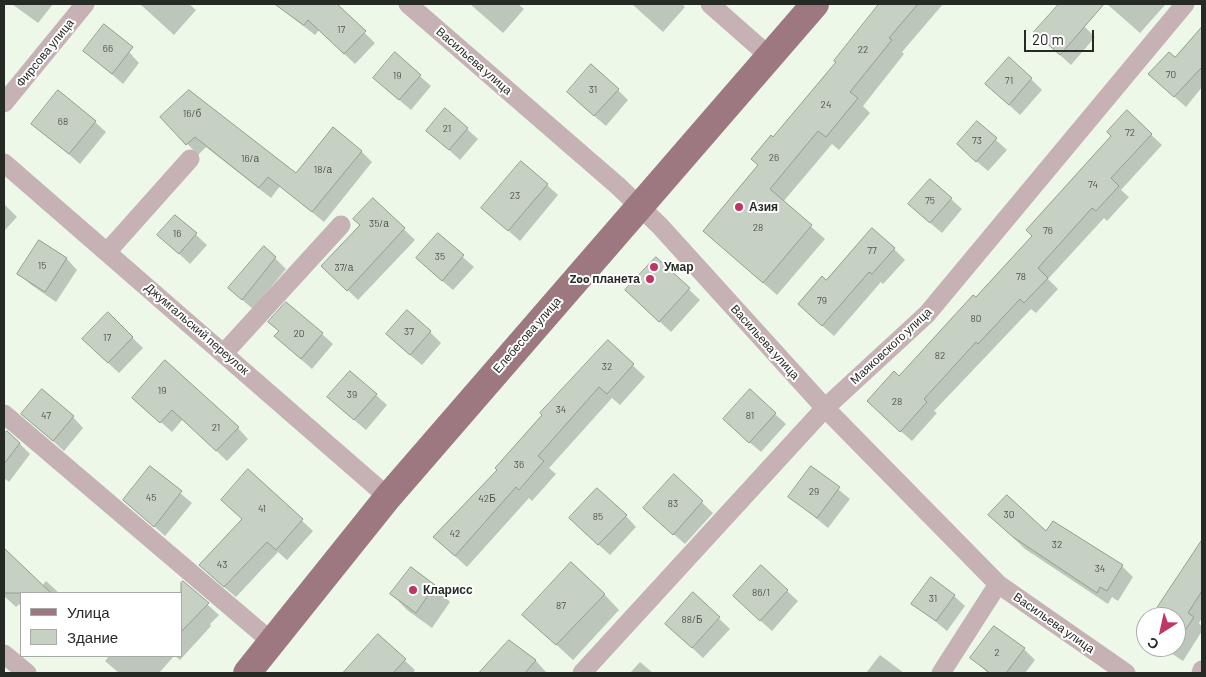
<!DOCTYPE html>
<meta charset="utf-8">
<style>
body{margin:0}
#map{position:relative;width:1206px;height:677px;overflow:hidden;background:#edf8e9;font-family:Barlow,sans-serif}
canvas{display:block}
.frame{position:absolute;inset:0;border:5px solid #262a25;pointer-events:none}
.legend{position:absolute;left:20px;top:592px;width:162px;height:65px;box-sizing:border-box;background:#fff;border:1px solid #a8aaa8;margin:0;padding:6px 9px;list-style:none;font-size:15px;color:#262a25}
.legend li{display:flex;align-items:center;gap:10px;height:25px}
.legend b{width:25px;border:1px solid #a8aaa8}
.north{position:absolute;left:1136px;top:607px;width:50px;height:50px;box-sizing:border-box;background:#fff;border:1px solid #a8aaa8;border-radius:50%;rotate:215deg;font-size:14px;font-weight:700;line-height:20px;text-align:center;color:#262a25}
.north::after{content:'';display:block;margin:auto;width:18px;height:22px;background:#c13466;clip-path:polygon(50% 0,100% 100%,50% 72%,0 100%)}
.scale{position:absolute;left:1024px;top:30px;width:70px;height:22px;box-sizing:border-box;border:2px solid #262a25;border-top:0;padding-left:6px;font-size:15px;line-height:18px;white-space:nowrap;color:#262a25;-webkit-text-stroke:4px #fff;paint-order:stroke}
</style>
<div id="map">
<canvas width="1206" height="677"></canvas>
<div class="frame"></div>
<ul class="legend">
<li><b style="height:6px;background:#9d7880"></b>Улица</li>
<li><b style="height:14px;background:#c7d1c3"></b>Здание</li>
</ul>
<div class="north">С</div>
<div class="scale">20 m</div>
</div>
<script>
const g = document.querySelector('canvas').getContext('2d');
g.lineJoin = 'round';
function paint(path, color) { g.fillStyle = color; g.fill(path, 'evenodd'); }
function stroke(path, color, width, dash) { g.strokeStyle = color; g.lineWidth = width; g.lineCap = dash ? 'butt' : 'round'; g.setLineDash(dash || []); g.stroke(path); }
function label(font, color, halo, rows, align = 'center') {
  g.font = font + ' Barlow,sans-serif'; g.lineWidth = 4; g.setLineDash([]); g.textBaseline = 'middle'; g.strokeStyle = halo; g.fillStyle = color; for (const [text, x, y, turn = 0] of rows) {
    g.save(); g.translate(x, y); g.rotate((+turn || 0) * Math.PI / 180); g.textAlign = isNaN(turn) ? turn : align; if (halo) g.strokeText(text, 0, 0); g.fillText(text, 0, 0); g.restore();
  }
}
paint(new Path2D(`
 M12,4H53L38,23Z
 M140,4H189L196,10L174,35Z
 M275,4H339L337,6L375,43L355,64L319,30L315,35Z
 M470,4H518L524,9L503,33Z
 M632,4H682L685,7L663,32Z
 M881,4H943L902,52L904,54L863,106L870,113L839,150L832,144L783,202L825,239L777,295L704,231L759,166L773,139L837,62L835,61Z
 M1107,4H1164L1165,5L1140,33Z
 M1084,26L1095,37L1071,65L1035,32Z
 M1202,29V87L1186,107L1161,85L1175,59Z
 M85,51L129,52L139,63L123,84Z
 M395,54L431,86L411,110L385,88Z
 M1031,79L1042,90L1020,115L998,95Z
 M618,90L628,100L606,126L579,103Z
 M1127,112L1162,145L1121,190L1129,197L1107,221L1104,218L1048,279L1058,289L1036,313L1031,309L934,411L937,413L912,441L879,412L899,378L1034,236L1113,136Z
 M162,117L296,175L361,151L372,162L324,222L280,186L271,198L206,147L198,155Z
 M95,122L106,132L80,164L33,123Z
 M977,123L1007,150L988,171L969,155Z
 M467,129L478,139L460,160L427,130Z
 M930,180L962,209L942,233L921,215Z
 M547,185L558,195L520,241L494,218Z
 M373,199L415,240L358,300L323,266L361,226Z
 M4,204L17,217L4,231Z
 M176,216L207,245L190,264L159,235Z
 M438,235L474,267L453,290L428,269Z
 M40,241L67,259L77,270L56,302L30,284L19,274Z
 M894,249L905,260L883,284L881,282L834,336L810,315L826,282Z
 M275,258L286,269L253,309L240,298Z
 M656,258L700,300L671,332L637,301Z
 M108,314L143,348L119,373L94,350Z
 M269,322L322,334L333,344L312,369L287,347L280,332Z
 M430,332L441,343L422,365L398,345Z
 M608,342L645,377L620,405L612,398L549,468L556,474L532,501L529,498L467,567L447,549L498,470Z
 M376,395L387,405L366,430L340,408Z
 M134,398L238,428L248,439L227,461L183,419L172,432Z
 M775,414L786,424L761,452L735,430Z
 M73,417L83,428L64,451L34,424Z
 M4,435L19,443L30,454L9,482L4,478Z
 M811,467L850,499L828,528L790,497Z
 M150,468L192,503L165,536L125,500Z
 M249,471L313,531L287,560L278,552L236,597L211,576L243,520Z
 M674,476L713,513L685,544L656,519Z
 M626,516L636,527L610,555L581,529Z
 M1001,526L1046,533L1122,566L1133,577L1118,601L1112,597L1108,604L1025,549Z
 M1202,542V618L1199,623L1202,627V631L1183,661L1162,647H1176V617H1151Z
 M4,550L42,586L46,581L59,593H21V606L19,604L16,607L4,596Z
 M761,567L798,601L772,631L745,607Z
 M186,585L219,615L210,624L211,626L180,660L175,656H181V593H179Z
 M434,586L450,602L432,628L407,610L392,594Z
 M604,594L619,610L573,660L524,615Z
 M693,594L730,629L703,658L677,634Z
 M954,596L965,606L947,631L913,603Z
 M1146,625V634L1143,630Z
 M378,636L415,670L413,673H345Z
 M509,642L536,661L546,672L488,673L484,669Z
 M1024,649L1035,660L1025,673H988L972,658Z
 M880,655L904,673H866Z
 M109,656H174L159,673H119L105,661Z
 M640,662L653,673H630Z`), '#0003');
const building = new Path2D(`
 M275,4H337L366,31L344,54L308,20L304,25Z
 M879,4H918L889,38L892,40L850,92L858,98L826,137L818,131L770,189L812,225L763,283L703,231L758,165L751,159L771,135L773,137L836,62L834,61Z
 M1059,4H1104L1060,55L1034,32Z
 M104,24L133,47L112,74L83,51Z
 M1202,27V67L1174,97L1148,74L1169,52L1175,57Z
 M395,52L421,75L399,100L373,78Z
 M1009,57L1032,78L1009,105L985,84Z
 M591,64L619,89L594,116L567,92Z
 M58,90L96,121L69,154L31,124Z
 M189,90L296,173L333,127L362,151L312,212L268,177L259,188L195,137L186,145L160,117Z
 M445,108L468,128L449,150L426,131Z
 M1127,110L1152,134L1111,178L1119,186L1096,211L1092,208L1038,268L1048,278L1024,303L1020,299L978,344L976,342L924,399L927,402L900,432L867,401L894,371L899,376L973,295L976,297L1032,236L1026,230L1111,136L1107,132Z
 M977,121L997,138L976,162L957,144Z
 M521,161L548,184L508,231L481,208Z
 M930,179L952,198L930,223L908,204Z
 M373,198L405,228L347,291L321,266L360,225L353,219Z
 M175,215L197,233L179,254L157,235Z
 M872,228L895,248L872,274L869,272L822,326L798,304L822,276L826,280Z
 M438,233L464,255L442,281L416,258Z
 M39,240L67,258L45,292L17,274Z
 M264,246L276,257L242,300L228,288Z
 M656,257L690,288L659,322L625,290Z
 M286,302L323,333L301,359L274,336L279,331L268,322Z
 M407,310L431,331L410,355L386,334Z
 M108,312L133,337L108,363L82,339Z
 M608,340L634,364L607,394L599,387L538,456L544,461L519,490L516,487L455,556L433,537L497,470L495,468L542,415L540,413Z
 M165,360L239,427L216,451L172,410L160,423L132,398Z
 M350,371L377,394L354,420L327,397Z
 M42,389L74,416L53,441L21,414Z
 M750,389L776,413L749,443L723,419Z
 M7,431L20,443L4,464V434Z
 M150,466L182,491L154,527L123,500Z
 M811,466L840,487L817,518L788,497Z
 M248,469L303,519L276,550L267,542L224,587L199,565L242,519L221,500Z
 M674,474L703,501L673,535L643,508Z
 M597,488L627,515L598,545L569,518Z
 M1007,495L1046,531L1053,521L1123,565L1107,591L1100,587L1097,593L1013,537L988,515Z
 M1202,540V591L1188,613L1194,617L1176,644V617H1151Z
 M4,548L51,593H4Z
 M571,562L605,594L556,645L522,615Z
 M761,565L788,590L760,621L733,596Z
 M411,567L435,585L416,613L390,594Z
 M931,577L955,595L936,621L911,604Z
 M183,581L209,603L181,632V583Z
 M693,592L720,617L692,648L665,624Z
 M994,626L1025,648L1006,673H990L970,658Z
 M378,634L406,659L393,673H343Z
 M509,640L536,660L525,673H479Z`);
paint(building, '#c7d1c3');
stroke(building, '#939d90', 1);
stroke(new Path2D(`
 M408,4L618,186L660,226L825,408L998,584L1126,673
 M710,4L769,56
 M4,103L85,4
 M4,163L388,497
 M107,252L190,159
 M224,353L341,225
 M4,414L272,642
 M4,654L27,673
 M582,673L825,408L927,314L1185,4
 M941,673L998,584
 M1201,673L1202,670`), '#c6b1b5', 19);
stroke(new Path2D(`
 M247,673L388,497L815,4`), '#9d7880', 28);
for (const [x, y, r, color] of [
 [739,207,5,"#c13466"],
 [654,267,5,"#c13466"],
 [650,279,5,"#c13466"],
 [413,590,5,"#c13466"]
]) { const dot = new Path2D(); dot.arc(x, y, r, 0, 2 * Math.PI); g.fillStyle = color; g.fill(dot); stroke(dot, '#fff', 2); }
label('10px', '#4e544c', null, [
 ["17",341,30],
 ["66",108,49],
 ["22",863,50],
 ["70",1171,75],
 ["19",397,76],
 ["71",1009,81],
 ["31",593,90],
 ["24",826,105],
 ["16/б",192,114],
 ["68",63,122],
 ["21",447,129],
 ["72",1130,133],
 ["73",977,141],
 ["26",774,158],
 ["16/а",250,159],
 ["18/а",323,170],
 ["74",1093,185],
 ["23",515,196],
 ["75",930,201],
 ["35/а",379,224],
 ["28",758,228],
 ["76",1048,231],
 ["16",177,234],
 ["77",872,251],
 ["35",440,257],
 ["15",42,266],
 ["37/а",344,268],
 ["78",1021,277],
 ["79",822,301],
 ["80",976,319],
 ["37",409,332],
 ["20",299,334],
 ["17",107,338],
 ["82",940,356],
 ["32",607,367],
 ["19",162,391],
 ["39",352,395],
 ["28",897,402],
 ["34",561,410],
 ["47",46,416],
 ["81",750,416],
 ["21",216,428],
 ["36",519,465],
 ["29",814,492],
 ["45",151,498],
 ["42Б",487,499],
 ["83",673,504],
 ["41",262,509],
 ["30",1009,515],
 ["85",598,517],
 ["42",455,534],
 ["32",1057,545],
 ["43",222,565],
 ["34",1100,569],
 ["86/1",761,593],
 ["31",933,599],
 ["87",561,606],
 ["88/Б",692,620],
 ["2",997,653]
]);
label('12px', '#262a25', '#fff', [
 ["Фирсова улица",45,53,-51],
 ["Васильева улица",474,61,41],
 ["Джумгальский переулок",197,329,41],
 ["Елебесова улица",527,335,-49],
 ["Васильева улица",765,342,48],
 ["Маяковского улица",891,346,-43],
 ["Васильева улица",1054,623,35]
]);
label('bold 12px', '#262a25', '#fff', [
 ["Азия",749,207],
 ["Умар",664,267],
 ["Zoo планета",640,279,"right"],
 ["Кларисс",423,590]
], 'left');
</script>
